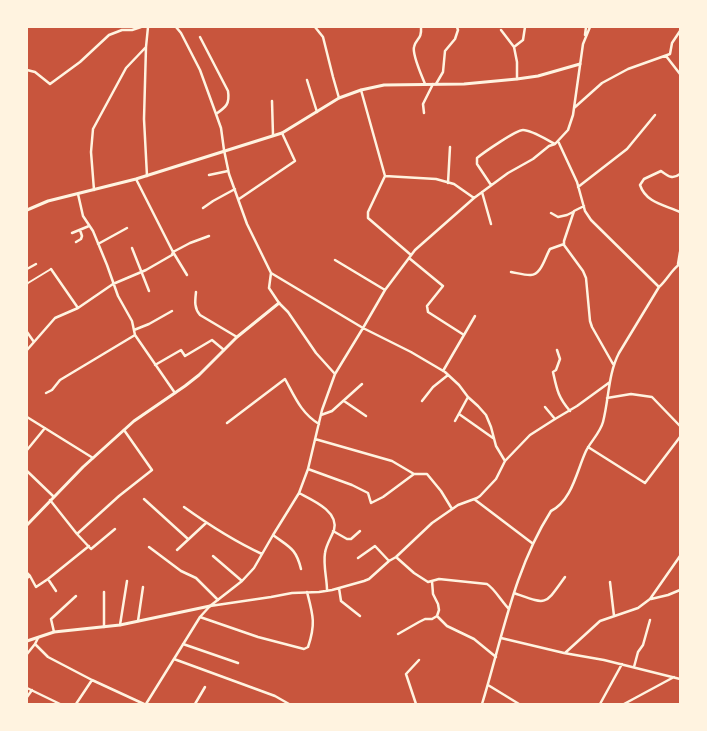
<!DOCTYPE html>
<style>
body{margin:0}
#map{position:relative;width:707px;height:731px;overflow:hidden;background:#c8553d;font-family:"PT Sans Narrow",sans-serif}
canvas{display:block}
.frame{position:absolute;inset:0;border:28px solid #fff3e0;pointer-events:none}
</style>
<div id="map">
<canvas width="707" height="731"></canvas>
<div class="frame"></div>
</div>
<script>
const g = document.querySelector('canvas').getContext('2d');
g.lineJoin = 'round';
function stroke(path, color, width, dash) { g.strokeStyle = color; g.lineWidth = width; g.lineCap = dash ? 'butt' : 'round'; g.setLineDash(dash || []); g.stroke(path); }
stroke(new Path2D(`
 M28,283L51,269`), '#fff3e0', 2);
stroke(new Path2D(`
 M176,27L181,33L200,70L216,114L221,128L224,150L229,174L247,224L271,273L269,288L279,303L288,312L316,353L335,374
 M315,27L323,37L333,77L339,98
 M421,27C422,40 416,38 414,47C412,55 422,76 425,84
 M501,30L514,47L517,62V79
 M585,35L586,27
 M200,37L228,91C230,104 226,107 216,114
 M514,47L523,40L525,27
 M666,56L680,74
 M27,70L35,72L50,84L80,62L109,35L122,30H132L141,27
 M307,80L317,112
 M436,84L443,72L445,51L455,39L458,30L457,27
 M361,90L385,176L368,212V218L411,255
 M272,101L273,135
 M574,108L602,83L628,69L670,54L672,43L680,31
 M424,113L423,104L433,84
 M558,141L577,182L585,211L591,220L659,287
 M680,174C672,180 668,176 661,171L644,179L640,185C646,203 665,205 680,212
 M209,175L228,171
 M147,176L144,119L146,47L148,27
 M385,176L436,179L454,184L474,198
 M448,183L450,147
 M491,185L477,164V158C483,153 516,130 523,130C532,130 547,140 555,144
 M578,187L627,149L655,115
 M94,190L91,152L93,129L126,68L146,47
 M482,192L491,224
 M78,194L83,216L93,231L107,265L118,296L132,321L135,335L175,393
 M239,199L295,161L282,133
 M584,206L574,211L564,241V245L583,271L586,278L590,321L592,327L613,364
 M203,208L213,201L235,189
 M551,213L558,217L567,215L573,212
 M72,233L89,226
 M76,242L81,239L82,236L80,230
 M98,244L127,228
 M132,248L149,291
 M409,258L443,286L427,306L428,312L464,335
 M335,260L385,290
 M678,264L680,252
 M27,269L36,264
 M51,269L78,308
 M511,272C517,273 524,275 530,275C541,276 545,257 550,249L564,244
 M271,273L363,328L411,352L445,372L459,385L468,397L478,406L486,415L491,427L496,446L505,461
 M187,275L173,252L190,243L209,236
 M27,282V284
 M196,292C195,301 194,308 200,315L237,337
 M134,330L149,324L172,311
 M27,332L34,342
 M27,350L55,318L78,308L113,284L146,270L172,255L173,252L136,179
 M557,350L560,359L556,370L553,372C557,390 558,397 570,411
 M155,365L181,350L185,356L212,340L224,350
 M443,371L475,316
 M46,393L52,390L60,380L135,335
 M607,398L631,394L652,397L680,426
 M344,401L366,416
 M422,401L433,387L448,375
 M545,407L555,419
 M459,414L493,438
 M321,415L332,411L362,384
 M27,417L93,458
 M455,421L468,397
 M227,423L285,379C295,397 301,413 319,424
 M315,439L392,461L414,474H427L441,491L452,509
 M588,447L645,483L680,437
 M27,450L45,428
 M308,469L352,485L368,493L371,503L383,497L414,474
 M27,471L53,496
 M299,493C312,500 339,511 334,530C331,538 326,545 325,553C323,565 327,579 327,590
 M144,499L188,539
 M474,499L532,543
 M50,500L77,534L91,549L115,529
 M184,507C209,525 234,541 262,554
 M333,531L347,539H351L360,531
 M77,534L119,496L152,470L124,430
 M273,535C289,547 296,548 301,569
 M149,547L181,571L196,578L218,600
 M177,550L206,523
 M213,556L242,581
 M396,557L414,573L428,582L439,579L487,584C494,588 502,602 509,609
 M358,558L375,546L389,561
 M27,573L30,576L27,578
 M30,576L36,587L48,579
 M610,582L614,616
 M339,588L341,601L360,616
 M56,591L48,579L89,546
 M514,593C548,605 544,606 565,577
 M651,599L668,595L680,590
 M210,606L271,597L292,593L319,592L332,590L364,581L369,579L389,561L396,557L432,523L458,505L477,498L480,496L496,479L505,461L530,435L555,419L577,406L610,382
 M437,616L447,626L474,639L496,657
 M200,617L258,637L304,649L308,647C316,624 313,615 307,592
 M138,621L143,587
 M120,625L127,581
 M104,627V592
 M54,632L51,619L76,596
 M398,634L419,622L425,619H432L437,616L439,610L438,604L433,594L432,581
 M38,638L35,644L48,657L92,680L144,704
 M501,638L564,653L604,660L680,679
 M183,644L238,663
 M565,653L600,621L638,608L650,599L680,556
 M27,654L35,644
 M174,659L275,696L289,704
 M634,667L638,652L643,645L650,620
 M488,685L519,704
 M27,688L60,704
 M27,697L32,690
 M76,704L92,680
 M146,704L200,617L210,606L242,581L254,568L273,535L291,506L299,493L308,469L322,410L335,374L363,328L385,290L415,250L474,198L508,173L533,159L549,146L555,144L568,130L573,115L583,44L590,27
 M195,704L205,687
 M416,704L406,674L419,660
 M482,704C502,639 514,569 551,511C572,501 577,470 586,451C591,441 600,433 603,422C609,399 608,374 619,353L659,287C667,280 672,269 680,264
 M600,704L622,664
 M624,704L674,677`), '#fff3e0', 2.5);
stroke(new Path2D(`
 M27,210L48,201L136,179L282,133L339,98L361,90L384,85L464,84L517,79L538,76L580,64
 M27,525L83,467L124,430L134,421L185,386L199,375L237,337L279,303
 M27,641L54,632L120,625L210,606`), '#fff3e0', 3);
</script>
